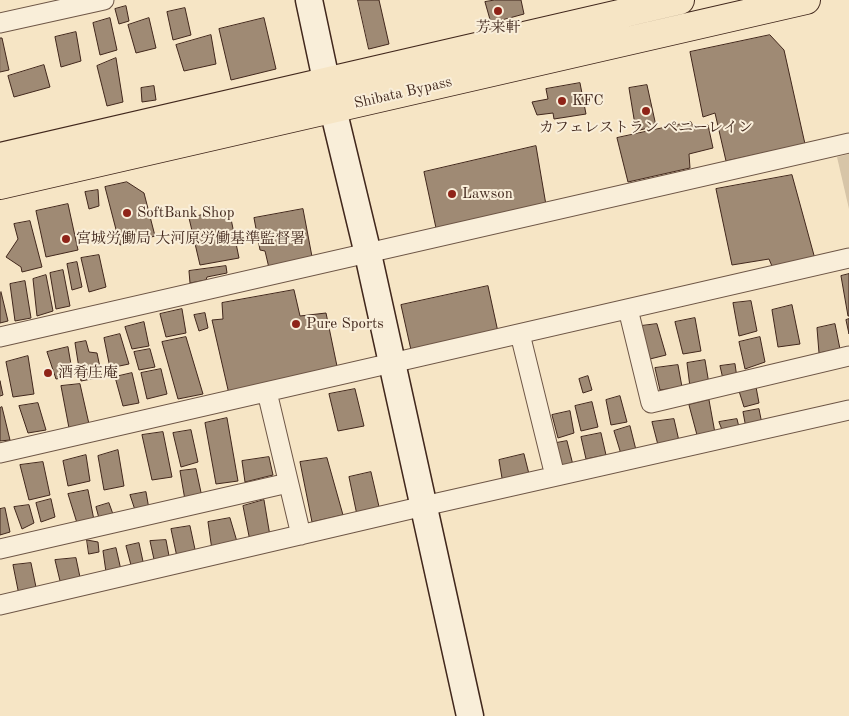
<!DOCTYPE html>
<meta charset="utf-8">
<style>
body{margin:0}
canvas{display:block;background:#f6e5c5}
</style>
<canvas width="849" height="716"></canvas>
<script>
const g = document.querySelector('canvas').getContext('2d');
g.lineJoin = 'round';
function paint(path, color) { g.fillStyle = color; g.fill(path, 'evenodd'); }
function stroke(path, color, width, dash) { g.strokeStyle = color; g.lineWidth = width; g.lineCap = dash ? 'butt' : 'round'; g.setLineDash(dash || []); g.stroke(path); }
function label(font, color, halo, rows, align = 'center') {
  g.font = font + ' "Old Standard TT","Noto Serif JP",serif'; g.lineWidth = 4; g.setLineDash([]); g.textBaseline = 'middle'; g.strokeStyle = halo; g.fillStyle = color; for (const [text, x, y, turn = 0] of rows) {
    g.save(); g.translate(x, y); g.rotate((+turn || 0) * Math.PI / 180); g.textAlign = isNaN(turn) ? turn : align; if (halo) g.strokeText(text, 0, 0); g.fillText(text, 0, 0); g.restore();
  }
}
paint(new Path2D(`
 M849,154V209L837,157Z`), '#d7c5a8');
const building = new Path2D(`
 M358,0H379L389,44L369,49Z
 M495,0H521L524,14L491,23L485,2Z
 M126,6L129,21L119,24L115,9Z
 M185,8L191,35L173,40L167,12Z
 M110,18L117,50L100,55L93,23Z
 M149,18L156,48L136,53L128,25Z
 M264,18L276,69L231,80L219,29Z
 M76,32L81,61L61,67L55,37Z
 M211,35L216,64L184,71L176,45Z
 M770,35L784,50L805,144L726,161L715,113L703,117L690,52Z
 M0,38H2L9,70L0,72Z
 M116,58L123,102L107,106L97,66Z
 M44,65L50,87L14,97L8,76Z
 M580,83L586,114L554,119L553,113L537,115L532,102L548,99L546,89Z
 M647,85L656,126L636,131L629,88Z
 M154,86L156,100L142,102L141,88Z
 M691,122L694,128L708,125L713,148L689,154L690,168L628,182L617,138Z
 M536,146L546,205L436,228L424,172Z
 M792,175L815,259L774,271L769,259L732,265L716,189Z
 M127,182L144,193L155,236L120,245L105,187Z
 M98,190L99,206L89,209L85,192Z
 M68,204L78,250L46,257L36,211Z
 M229,209L239,258L200,265L189,218Z
 M303,209L313,262L269,268L265,251L260,250L254,218Z
 M30,221L42,267L22,272L21,267L6,257L18,239L14,224Z
 M99,255L106,287L89,292L81,258Z
 M77,262L82,287L72,290L67,264Z
 M226,266L227,273L207,277L206,280L190,283L189,271Z
 M63,270L70,306L56,309L50,273Z
 M849,274V316H848L841,276Z
 M46,275L53,311L37,316L33,279Z
 M25,281L31,318L15,321L10,284Z
 M488,286L498,332L411,350L401,305Z
 M294,290L300,316L326,313L338,371L229,394L212,320L223,319L222,303Z
 M1,292L8,321L0,323V293Z
 M751,301L757,331L739,336L733,303Z
 M792,305L800,344L778,347L772,310Z
 M182,309L186,333L166,337L160,314Z
 M205,313L208,328L199,331L194,315Z
 M695,318L701,351L683,354L675,322Z
 M849,319V334L846,320Z
 M144,322L149,346L132,349L125,327Z
 M657,324L666,355L650,359L641,326Z
 M835,324L840,349L819,353L817,328Z
 M120,334L129,364L110,368L104,338Z
 M186,337L203,394L178,399L162,342Z
 M760,337L765,362L745,369L739,342Z
 M86,341L89,352L97,353L102,377L81,381L75,343Z
 M68,347L73,376L56,379L47,352Z
 M150,349L155,367L139,370L134,352Z
 M28,356L34,394L13,397L6,362Z
 M705,360L709,384L690,387L687,363Z
 M735,364L737,378L723,379L720,366Z
 M678,365L682,387L660,390L655,368Z
 M161,369L167,394L147,399L141,373Z
 M132,373L139,403L123,406L115,377Z
 M588,376L592,390L583,393L579,379Z
 M0,381L3,395L0,396Z
 M80,384L89,424L69,428L61,386Z
 M756,387L759,403L744,407L739,391Z
 M355,389L364,426L338,431L329,394Z
 M620,396L627,422L611,425L606,400Z
 M709,400L715,433L697,435L689,405Z
 M592,402L598,427L581,431L575,406Z
 M38,403L46,430L28,433L19,406Z
 M2,407L10,440L0,441V408Z
 M759,409L762,424L746,428L743,412Z
 M570,411L574,433L558,438L552,415Z
 M227,418L238,481L216,484L205,423Z
 M674,419L679,441L658,445L652,422Z
 M737,419L740,431L724,435L719,422Z
 M630,426L636,450L621,454L614,431Z
 M191,430L198,462L181,467L173,433Z
 M163,432L172,477L152,480L142,435Z
 M601,433L606,455L586,459L581,437Z
 M567,441L573,465L559,469L551,444Z
 M118,450L124,486L104,490L98,456Z
 M524,454L530,478L503,484L499,460Z
 M86,455L90,481L68,486L63,461Z
 M269,457L273,475L245,482L242,461Z
 M327,458L343,515L312,522L300,462Z
 M43,462L50,495L29,500L20,465Z
 M196,469L202,497L185,500L180,471Z
 M371,472L380,511L357,515L349,477Z
 M88,490L94,520L77,523L68,494Z
 M146,492L149,509L136,513L130,495Z
 M51,499L55,517L41,522L36,503Z
 M264,500L270,536L250,541L243,506Z
 M109,503L114,517L100,522L96,507Z
 M29,505L34,523L22,529L14,507Z
 M5,508L10,532L0,535V509Z
 M230,518L238,545L212,550L208,522Z
 M190,526L196,554L177,557L171,529Z
 M87,540L98,542L99,552L89,554Z
 M166,540L170,561L155,564L150,541Z
 M139,543L144,566L132,569L126,546Z
 M116,548L121,570L106,572L103,551Z
 M76,558L81,582L61,585L55,560Z
 M31,563L37,592L19,595L13,565Z`);
paint(building, '#9f8a74');
stroke(building, '#41271c', 1);
const street = new Path2D(`
 M0,23L104,0
 M628,309L651,403L849,356
 M520,334L555,476
 M0,337L849,143
 M267,392L301,535
 M0,453L849,258
 M0,549L288,483
 M0,605L424,506L849,410`);
const secondary = new Path2D(`
 M309,0L326,80L368,254L470,716`);
const highway = new Path2D(`
 M0,157L680,0
 M0,185L806,0`);
stroke(street, '#6e5646', 21);
stroke(secondary, '#41271c', 29);
stroke(highway, '#41271c', 30);
stroke(street, '#f9eed9', 19);
stroke(secondary, '#f9eed9', 26);
stroke(highway, '#f6e5c5', 28);
for (const [x, y, r, color] of [
 [498,11,5,"#8f2418"],
 [562,101,5,"#8f2418"],
 [646,111,5,"#8f2418"],
 [452,194,5,"#8f2418"],
 [127,213,5,"#8f2418"],
 [66,239,5,"#8f2418"],
 [296,324,5,"#8f2418"],
 [48,373,5,"#8f2418"]
]) { const dot = new Path2D(); dot.arc(x, y, r, 0, 2 * Math.PI); g.fillStyle = color; g.fill(dot); stroke(dot, '#f9eed9', 2); }
label('15px', '#41271c', '#f9eed9', [
 ["芳来軒",498,28,"center"],
 ["KFC",572,101],
 ["カフェレストラン ペニーレイン",646,128,"center"],
 ["Lawson",462,194],
 ["SoftBank Shop",137,213],
 ["宮城労働局 大河原労働基準監督署",76,239],
 ["Pure Sports",306,324],
 ["酒肴庄庵",58,373]
], 'left');
label('15px', '#41271c', '#f9eed9', [
 ["Shibata Bypass",403,93,-13]
]);
</script>
